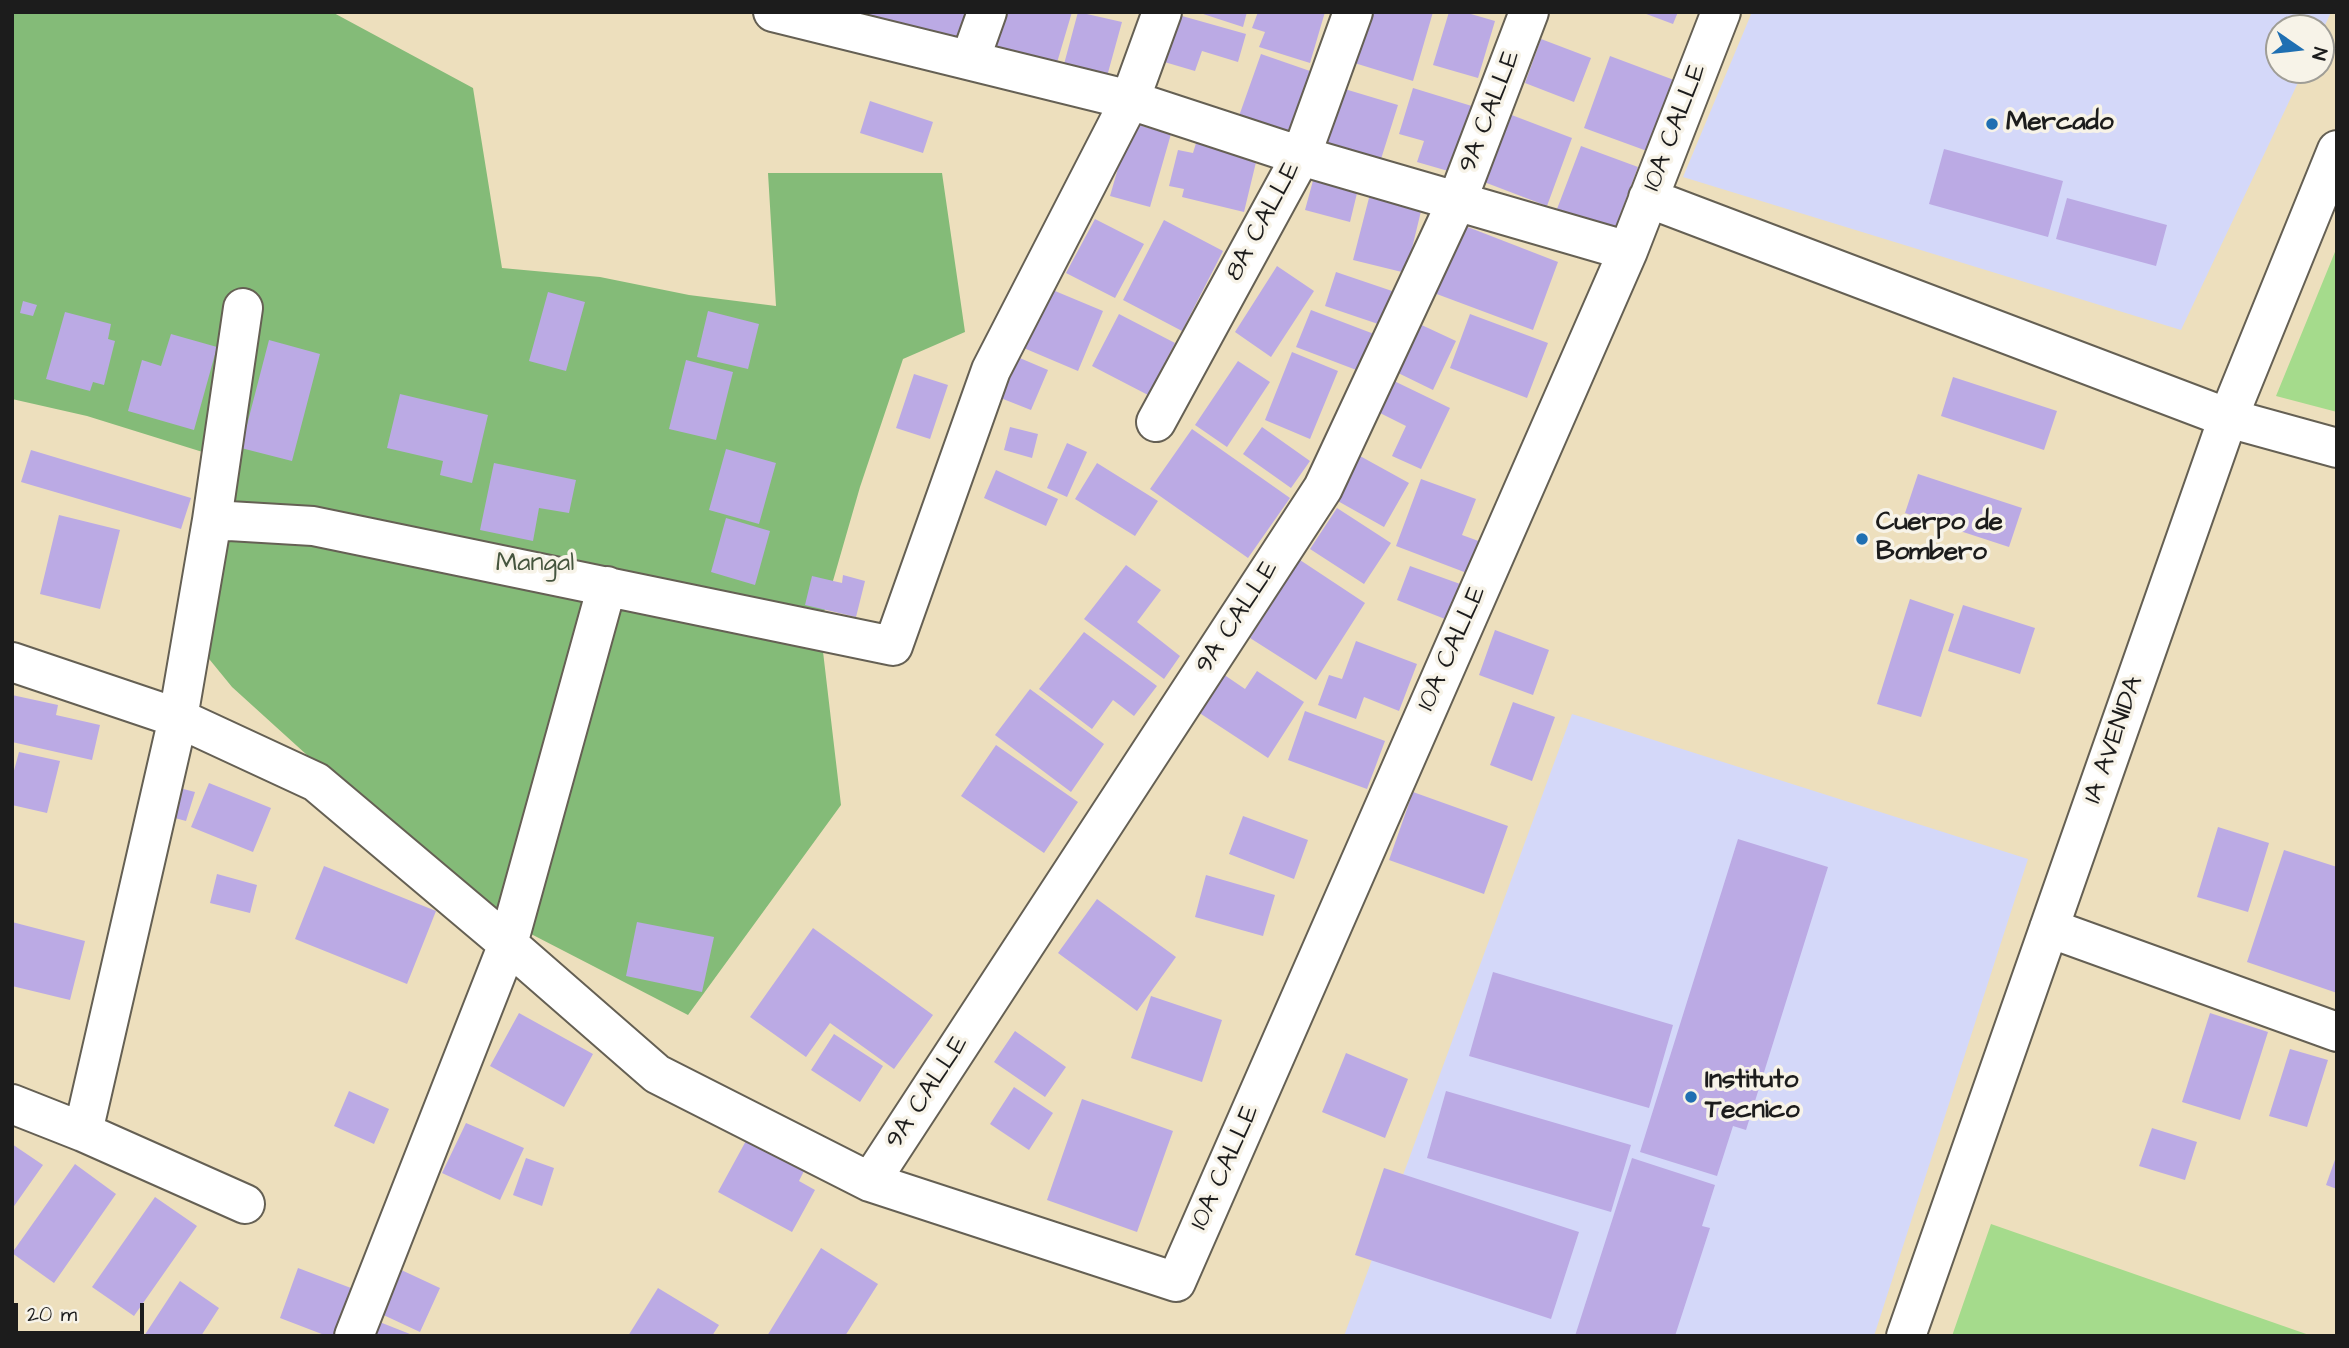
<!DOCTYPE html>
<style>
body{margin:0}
#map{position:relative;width:2349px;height:1348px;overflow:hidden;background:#eddfbd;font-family:"Architects Daughter",sans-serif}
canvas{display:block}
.frame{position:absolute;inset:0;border:14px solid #1c1c1c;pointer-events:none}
.north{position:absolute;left:2265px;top:14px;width:70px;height:70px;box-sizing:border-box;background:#f7f3e8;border:2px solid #9f9d96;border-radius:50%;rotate:104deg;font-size:19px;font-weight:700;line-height:28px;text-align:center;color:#1c1c1c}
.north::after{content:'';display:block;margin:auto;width:24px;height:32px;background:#1f6fb2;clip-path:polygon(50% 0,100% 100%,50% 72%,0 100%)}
.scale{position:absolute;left:14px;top:1303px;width:130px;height:32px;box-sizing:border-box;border:4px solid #1c1c1c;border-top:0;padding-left:9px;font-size:21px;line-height:24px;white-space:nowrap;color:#1c1c1c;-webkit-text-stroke:5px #f7f3e8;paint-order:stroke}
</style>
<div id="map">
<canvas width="2349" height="1348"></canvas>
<div class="frame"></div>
<div class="north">N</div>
<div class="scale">20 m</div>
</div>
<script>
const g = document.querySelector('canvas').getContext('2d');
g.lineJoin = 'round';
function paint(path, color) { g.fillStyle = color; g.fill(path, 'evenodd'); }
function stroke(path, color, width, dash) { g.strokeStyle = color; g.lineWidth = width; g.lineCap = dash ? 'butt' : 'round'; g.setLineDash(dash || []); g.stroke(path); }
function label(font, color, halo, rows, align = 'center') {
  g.font = font + ' "Architects Daughter",sans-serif'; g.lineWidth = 7; g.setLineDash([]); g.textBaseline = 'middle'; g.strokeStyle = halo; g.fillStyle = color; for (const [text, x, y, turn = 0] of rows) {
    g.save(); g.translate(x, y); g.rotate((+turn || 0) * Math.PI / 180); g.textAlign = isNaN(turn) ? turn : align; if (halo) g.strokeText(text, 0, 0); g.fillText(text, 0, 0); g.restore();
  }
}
paint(new Path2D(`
 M1752,12H2331L2321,34V28H2279V70H2304L2181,330L1683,177Z
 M1572,714L2028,859L1874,1336H1344Z`), '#d4d8f9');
paint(new Path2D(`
 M2337,247V412L2276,396Z
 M1991,1224L2312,1336H1952Z`), '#a5db8c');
paint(new Path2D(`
 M12,12H332L473,88L502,268L600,277L689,295L776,306L768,173H942L965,332L903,359L860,487L820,626L841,805L688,1015L469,902L232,687L183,627L209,454L87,416L12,399Z`), '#84bb78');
paint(new Path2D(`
 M851,12H972L962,46Z
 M1006,12H1072L1056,66L996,48Z
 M1078,12L1122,22L1106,80L1063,68Z
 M1197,12H1247L1243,27Z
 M1258,12H1325L1310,63L1259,47L1265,32L1252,28Z
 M1363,12H1433L1413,81L1348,61Z
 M1449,12H1464L1495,21L1478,78L1433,65Z
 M1641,12H1678L1673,24Z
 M1175,14L1246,34L1238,62L1202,51L1195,71L1161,61Z
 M1541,39L1591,58L1574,102L1525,83Z
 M1261,54L1310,71L1288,133L1239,116Z
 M1610,56L1674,80L1647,151L1584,128Z
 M1338,87L1398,105L1381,159L1322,141Z
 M1413,88L1475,107L1455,173L1417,162L1424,141L1399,134Z
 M870,101L933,122L923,153L860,133Z
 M1509,114L1572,138L1547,206L1484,182Z
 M1131,123L1171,134L1150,207L1110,196Z
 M1196,143L1257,158L1244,212L1182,197L1184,189L1169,186L1178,150L1193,153Z
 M1581,146L1638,167L1614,231L1557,209Z
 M1944,149L2063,181L2048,237L1929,204Z
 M1314,177L1358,189L1350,222L1305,210Z
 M1370,194L1422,207L1406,273L1353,260Z
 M2067,198L2167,225L2156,266L2056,239Z
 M1095,219L1144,244L1115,298L1066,273Z
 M1164,220L1223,251L1182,331L1123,300Z
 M1460,224L1558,262L1533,330L1434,293Z
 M1277,266L1314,291L1271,357L1235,332Z
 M1336,272L1395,292L1384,326L1325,306Z
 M1043,286L1103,311L1078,371L1019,346Z
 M548,292L585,302L566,371L529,361Z
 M23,301L37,305L33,316L20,313Z
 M1311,310L1374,334L1359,371L1296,347Z
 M708,311L759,324L748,369L697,357Z
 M65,312L111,324L108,339L115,341L104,385L93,382L90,391L46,379Z
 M1119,314L1175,343L1148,395L1092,366Z
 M1470,314L1548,343L1527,398L1450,368Z
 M1413,321L1456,341L1433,390L1390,369Z
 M171,334L217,347L194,430L128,411L142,360L161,366Z
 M269,340L320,354L292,461L241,448Z
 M1292,352L1338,371L1310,439L1265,420Z
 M1015,356L1048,370L1031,410L998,397Z
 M686,360L733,372L716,440L669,429Z
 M1238,361L1270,382L1227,447L1195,425Z
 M914,374L948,385L930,439L896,428Z
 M1953,377L2057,411L2044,450L1941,416Z
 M1392,380L1450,408L1421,469L1392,456L1406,426L1376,411Z
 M400,394L488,415L472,483L440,475L443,461L387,448Z
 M1010,427L1038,434L1032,458L1004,450Z
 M1262,427L1310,461L1291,488L1243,454Z
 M1192,429L1290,498L1248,558L1150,489Z
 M1067,443L1087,452L1067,497L1047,488Z
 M726,449L776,463L759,524L709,510Z
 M31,450L191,498L181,529L21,482Z
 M1360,456L1409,483L1384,527L1336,500Z
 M494,463L576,480L569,513L539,508L533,541L480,530Z
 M1097,463L1158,501L1135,536L1075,499Z
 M996,470L1058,499L1046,526L984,498Z
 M1918,474L2022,508L2009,547L1905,513Z
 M1421,479L1476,499L1462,535L1484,543L1472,575L1396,546Z
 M1337,508L1391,543L1364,584L1310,549Z
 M59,515L120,530L100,609L40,594Z
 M726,518L770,531L755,585L711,572Z
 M1300,560L1365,603L1316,680L1250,638Z
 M1126,565L1161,590L1137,622L1180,656L1164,679L1084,619Z
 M1410,566L1463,585L1450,621L1397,600Z
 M843,575L865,581L856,617L805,605L812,576L842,583Z
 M1910,599L1954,614L1921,717L1877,704Z
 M1963,605L2035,628L2020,674L1948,651Z
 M1495,630L1549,650L1533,695L1479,675Z
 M1084,632L1157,686L1134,716L1113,700L1092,729L1039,689Z
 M1356,641L1417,664L1399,711L1364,697L1356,719L1318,705L1329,675L1342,679Z
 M1257,671L1304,702L1268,758L1198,712L1223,674L1245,689Z
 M1030,689L1104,744L1071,792L995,735Z
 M12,695L58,705L56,715L100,725L92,760L12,742Z
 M1513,702L1555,717L1532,781L1490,765Z
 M1305,711L1385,741L1367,789L1288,760Z
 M996,745L1078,802L1044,853L961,796Z
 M19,752L60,761L47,813L12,805V778Z
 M209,783L271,808L253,852L191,827Z
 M168,785L195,792L186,821L160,814Z
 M1413,792L1508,826L1484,894L1389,860Z
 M1243,816L1308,840L1294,879L1229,854Z
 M2218,827L2269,843L2248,912L2197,897Z
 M1738,839L1828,867L1746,1130L1733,1126L1717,1176L1640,1152Z
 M2284,850L2337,867V993L2247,962Z
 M324,866L436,911L407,984L295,939Z
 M217,874L257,885L250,913L210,903Z
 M1206,875L1275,895L1263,936L1195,917Z
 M1097,899L1176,957L1137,1011L1058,953Z
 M12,922L85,941L70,1000L12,986Z
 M637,922L714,937L702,992L626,976Z
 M813,928L933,1015L894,1069L830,1023L806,1057L750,1017Z
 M1493,972L1673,1025L1649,1108L1469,1056Z
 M1151,996L1222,1020L1202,1082L1131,1058Z
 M519,1013L593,1054L564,1107L490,1066Z
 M2210,1013L2268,1032L2240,1120L2182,1102Z
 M1015,1031L1066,1067L1045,1097L994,1062Z
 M834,1034L883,1066L860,1102L811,1070Z
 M2290,1049L2328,1060L2307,1127L2269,1116Z
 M1346,1053L1408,1079L1385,1138L1322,1112Z
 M1014,1087L1053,1113L1029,1150L990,1124Z
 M349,1091L389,1109L374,1144L334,1126Z
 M1446,1091L1631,1145L1611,1212L1427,1158Z
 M1082,1099L1173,1131L1137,1232L1047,1200Z
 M466,1123L524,1148L500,1200L442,1173Z
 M753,1128L810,1159L799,1181L815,1190L792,1232L718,1192Z
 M2152,1128L2197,1142L2185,1180L2139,1166Z
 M12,1144L43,1165L12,1209Z
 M2337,1154V1189L2326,1185Z
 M526,1158L554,1168L542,1206L513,1195Z
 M1632,1158L1715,1185L1702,1226L1710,1228L1675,1336H1575Z
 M75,1164L116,1194L54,1283L12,1253Z
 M1384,1168L1579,1232L1551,1319L1355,1255Z
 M155,1197L197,1226L134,1316L92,1287Z
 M821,1248L878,1284L845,1336H767Z
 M298,1268L351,1288L333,1336H327L280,1318Z
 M397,1268L440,1288L420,1332L377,1312Z
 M180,1281L219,1308L201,1336H144Z
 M658,1288L719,1325L712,1336H628Z
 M372,1319L415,1336H366Z`), '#bbaae4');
const minor = new Path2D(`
 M773,12L1130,100L1301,156L1628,251
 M970,60L987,12
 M1648,198L2228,418L2337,448
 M1156,422L1301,156L1353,12
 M212,520L313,526L893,646L991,370L1130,100L1162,12
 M12,662L178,718L316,782L508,944L657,1074L870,1182L1176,1282L1628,251L1721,12
 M2049,928L2337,1032
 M12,1104L83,1132L245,1204
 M83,1132L178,718L212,520L243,308
 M870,1182L1323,488L1457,201L1529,12
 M354,1336L508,944L607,586
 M1906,1336L2228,418L2337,150`);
stroke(minor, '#656054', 42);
stroke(minor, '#fff', 38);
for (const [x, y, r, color] of [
 [1992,124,7,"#1f6fb2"],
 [1862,539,7,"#1f6fb2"],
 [1691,1097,7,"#1f6fb2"]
]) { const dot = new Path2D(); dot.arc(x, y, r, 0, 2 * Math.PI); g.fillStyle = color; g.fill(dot); stroke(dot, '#f7f3e8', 2.5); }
label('26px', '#1c1c1c', '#f7f3e8', [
 ["9A CALLE",1491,112,-69],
 ["10A CALLE",1676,128,-69],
 ["8A CALLE",1264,222,-62],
 ["9A CALLE",1238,618,-57],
 ["10A CALLE",1453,649,-66],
 ["1A AVENIDA",2115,740,-71],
 ["9A CALLE",928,1093,-57],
 ["10A CALLE",1226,1168,-66]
]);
label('bold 26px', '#1c1c1c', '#f7f3e8', [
 ["Mercado",2006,124],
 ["Cuerpo de",1876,524],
 ["Bombero",1876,554],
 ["Instituto",1705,1082],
 ["Tecnico",1705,1112]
], 'left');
label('26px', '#45553e', '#f7f3e8', [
 ["Mangal",535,565]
]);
</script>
